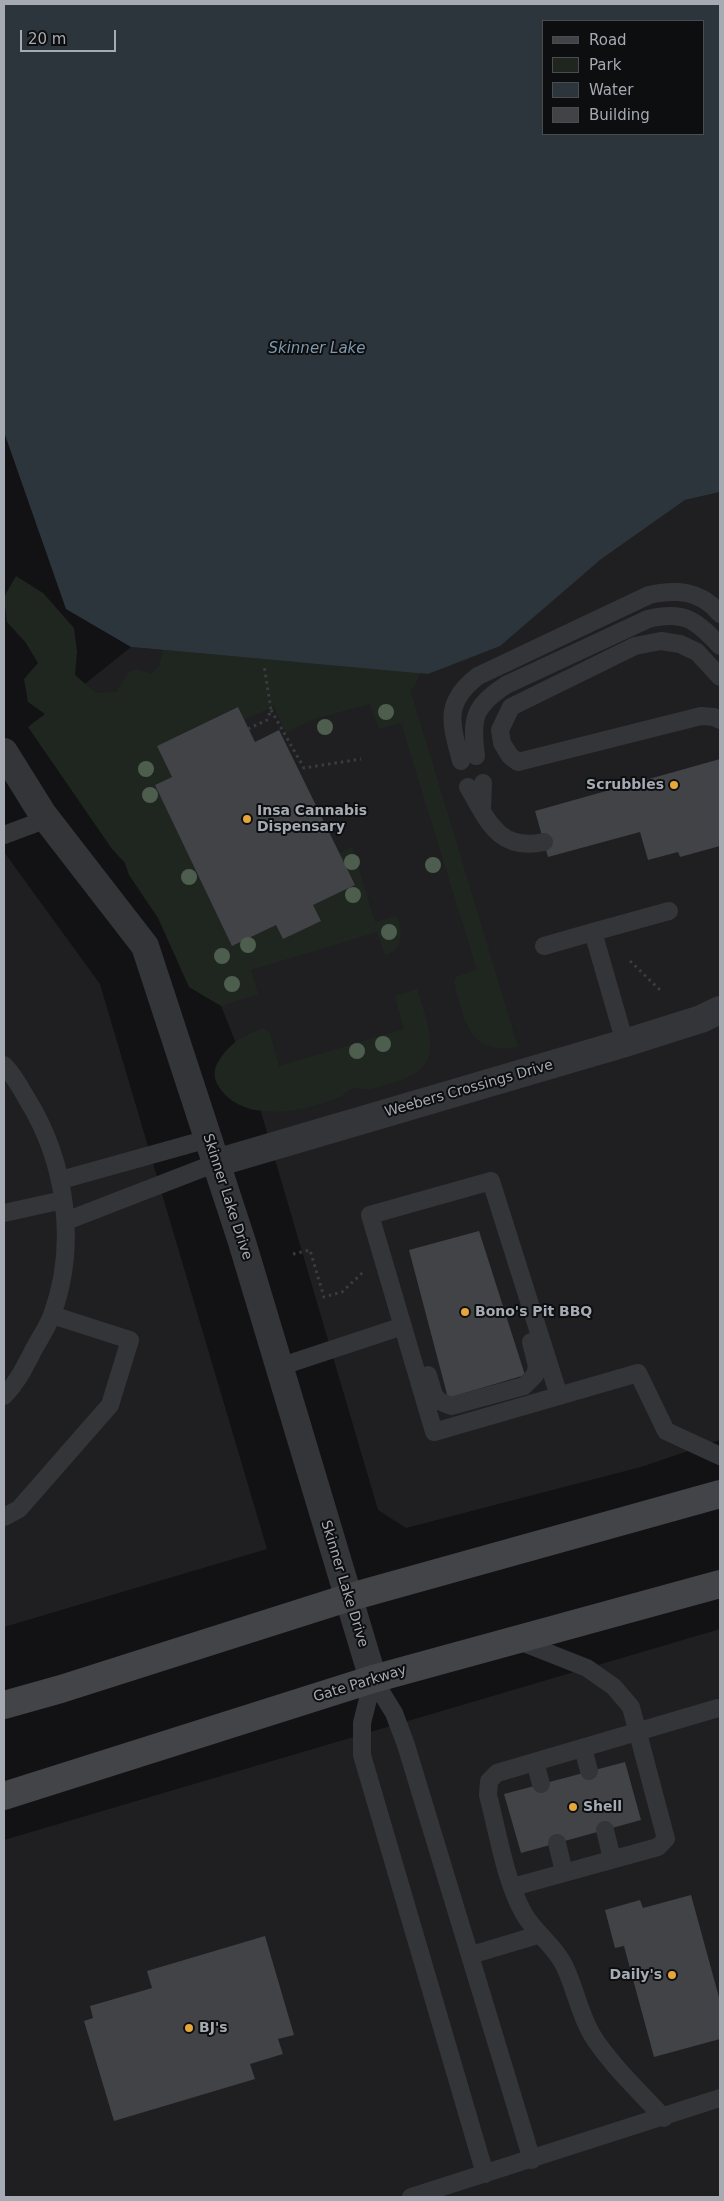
<!DOCTYPE html>
<style>
body{margin:0}
#map{position:relative;width:724px;height:2201px;overflow:hidden;background:#121214;font-family:"DejaVu Sans",sans-serif}
canvas{display:block}
.frame{position:absolute;inset:0;border:5px solid #a5aab3;pointer-events:none}
.legend{position:absolute;left:542px;top:20px;width:162px;height:115px;box-sizing:border-box;background:#0d0e0f;border:1px solid #4a4c51;margin:0;padding:6px 9px;list-style:none;font-size:15px;color:#a5aab3}
.legend li{display:flex;align-items:center;gap:10px;height:25px}
.legend b{width:25px;border:1px solid #4a4c51}
.scale{position:absolute;left:20px;top:30px;width:96px;height:22px;box-sizing:border-box;border:2px solid #a5aab3;border-top:0;padding-left:6px;font-size:15px;line-height:18px;white-space:nowrap;color:#a5aab3;-webkit-text-stroke:4px #0d0e0f;paint-order:stroke}
</style>
<div id="map">
<canvas width="724" height="2201"></canvas>
<div class="frame"></div>
<ul class="legend">
<li><b style="height:6px;background:#424448"></b>Road</li>
<li><b style="height:14px;background:#1f2620"></b>Park</li>
<li><b style="height:14px;background:#2d353c"></b>Water</li>
<li><b style="height:14px;background:#414347"></b>Building</li>
</ul>
<div class="scale">20 m</div>
</div>
<script>
const g = document.querySelector('canvas').getContext('2d');
g.lineJoin = 'round';
function paint(path, color) { g.fillStyle = color; g.fill(path, 'evenodd'); }
function stroke(path, color, width, dash) { g.strokeStyle = color; g.lineWidth = width; g.lineCap = dash ? 'butt' : 'round'; g.setLineDash(dash || []); g.stroke(path); }
function label(font, color, halo, rows, align = 'center') {
  g.font = font + ' "DejaVu Sans",sans-serif'; g.lineWidth = 4; g.setLineDash([]); g.textBaseline = 'middle'; g.strokeStyle = halo; g.fillStyle = color; for (const [text, x, y, turn = 0] of rows) {
    g.save(); g.translate(x, y); g.rotate((+turn || 0) * Math.PI / 180); g.textAlign = isNaN(turn) ? turn : align; if (halo) g.strokeText(text, 0, 0); g.fillText(text, 0, 0); g.restore();
  }
}
paint(new Path2D(`
 M720,492V1440L641,1467L406,1528L378,1510L256,1095L188,921L76,691L131,647L428,674L600,560L685,500Z
 M4,852L100,984L267,1549L4,1627Z
 M720,1629V2197H4V1840Z`), '#1f1f21');
paint(new Path2D(`
 M16,576L43,593L74,628L77,652L75,675L96,693L116,692L129,672L138,669L151,674L159,666L163,650L297,662H425L414,687L410,689L518,1047C467,1055 465,1021 454,981L456,977L477,970L401,723L379,729L370,704L314,719L286,733L274,706L244,720L238,707L157,746L172,777L155,785L276,925L283,939L320,920L313,905L355,885L339,853L352,847L375,922L397,916C403,932 404,950 385,955L377,932L251,970L258,994L221,1006L189,987L158,918L129,875L125,863L112,849L28,727L45,714L28,702L24,679L38,663L26,643L7,622L4,597Z
 M417,989C437,1051 444,1073 370,1089C365,1090 360,1088 355,1088C348,1089 345,1095 339,1097C307,1112 247,1123 222,1091C215,1082 212,1074 217,1064C228,1044 243,1035 264,1028L270,1033L279,1066L404,1029L395,996Z`), '#1f2620');
paint(new Path2D(`
 M4,4H720V492L685,500L600,560L500,646L428,674L131,647L66,609L4,432ZM543,21H703V134H543Z`), '#2d353c');
paint(new Path2D(`
 M238,707L255,742L279,730L355,885L313,905L321,921L283,939L276,925L232,946L155,785L172,777L157,746Z
 M720,759V846L680,857L678,852L648,860L640,832L548,857L535,811Z
 M479,1231L525,1375L448,1398L409,1250Z
 M625,1762L641,1820L521,1853L504,1794Z
 M691,1895L720,2001V2039L654,2057L624,1946L615,1948L605,1910L640,1900L643,1908Z
 M265,1936L294,2035L278,2039L283,2054L250,2064L255,2079L114,2121L84,2021L93,2018L90,2006L152,1988L147,1971Z`), '#414347');
stroke(new Path2D(`
 M271,710L304,768L361,759
 M248,729L267,720L271,710L264,665
 M630,961L660,990
 M293,1254L310,1250L324,1297L342,1292L362,1273`), '#3a3c40', 3, [2.5, 4]);
stroke(new Path2D(`
 M720,677L697,652L680,644L661,641L635,646L511,707L500,730L502,743L510,756L518,762L701,716L714,717L720,720
 M476,756C471,719 473,707 506,685L648,619C684,610 696,620 720,646
 M461,761C451,723 443,703 478,676L649,595C676,589 701,590 720,614
 M468,787C487,819 498,852 544,842
 M482,811L483,783
 M4,835L47,819
 M593,932L669,911
 M544,946L593,932L625,1043
 M4,1065C14,1075 20,1087 27,1099C66,1162 78,1244 52,1315C48,1326 40,1338 34,1349C25,1366 18,1382 4,1396
 M61,1180L208,1139
 M4,1213L63,1200
 M66,1221L216,1163
 M279,1367L403,1326
 M428,1375L434,1395L439,1401L451,1406L524,1386L535,1375L537,1366L531,1342
 M559,1396L491,1181L370,1215L434,1432L638,1373L666,1431L720,1456
 M4,1517L19,1509L110,1405L130,1340L52,1315
 M373,1679L362,1723V1755L485,2174
 M373,1679L394,1713L406,1745L532,2160
 M583,1748L589,1771
 M535,1762L541,1784
 M605,1830L612,1859
 M557,1843L564,1872
 M513,1887L658,1847L666,1839L631,1707L614,1687L587,1668L516,1640
 M471,1955L538,1935
 M664,2118C640,2092 611,2065 592,2035C579,2013 575,1987 564,1965C554,1945 535,1933 524,1914C505,1881 498,1833 488,1795L489,1781L497,1773L718,1708
 M411,2197L720,2098`), '#343539', 18);
stroke(new Path2D(`
 M4,752L42,813L145,946L242,1242L373,1679
 M216,1163L625,1043L701,1019L720,1010`), '#343539', 28);
stroke(new Path2D(`
 M4,1705L61,1689L347,1598L720,1494
 M4,1796L373,1679L720,1584`), '#424448', 28);
g.fillStyle = '#4d5e4e';
for (const [x, y] of [
 [386,712],
 [325,727],
 [146,769],
 [150,795],
 [352,862],
 [433,865],
 [189,877],
 [353,895],
 [389,932],
 [248,945],
 [222,956],
 [232,984],
 [383,1044],
 [357,1051]
]) { g.beginPath(); g.arc(x, y, 8, 0, 2 * Math.PI); g.fill(); }
for (const [x, y, r, color] of [
 [674,785,5,"#e5a739"],
 [247,819,5,"#e5a739"],
 [465,1312,5,"#e5a739"],
 [573,1807,5,"#e5a739"],
 [672,1975,5,"#e5a739"],
 [189,2028,5,"#e5a739"]
]) { const dot = new Path2D(); dot.arc(x, y, r, 0, 2 * Math.PI); g.fillStyle = color; g.fill(dot); stroke(dot, '#0d0e0f', 2); }
label('bold 14px', '#a5aab3', '#0d0e0f', [
 ["Scrubbles",664,785,"right"],
 ["Insa Cannabis",257,811],
 ["Dispensary",257,827],
 ["Bono's Pit BBQ",475,1312],
 ["Shell",583,1807],
 ["Daily's",662,1975,"right"],
 ["BJ's",199,2028]
], 'left');
label('14px', '#a5aab3', '#0d0e0f', [
 ["Weebers Crossings Drive",469,1089,-16],
 ["Skinner Lake Drive",227,1197,72],
 ["Skinner Lake Drive",344,1584,73],
 ["Gate Parkway",360,1684,-17]
]);
label('italic 15px', '#7e98ad', '#0d0e0f', [
 ["Skinner Lake",317,349]
]);
</script>
